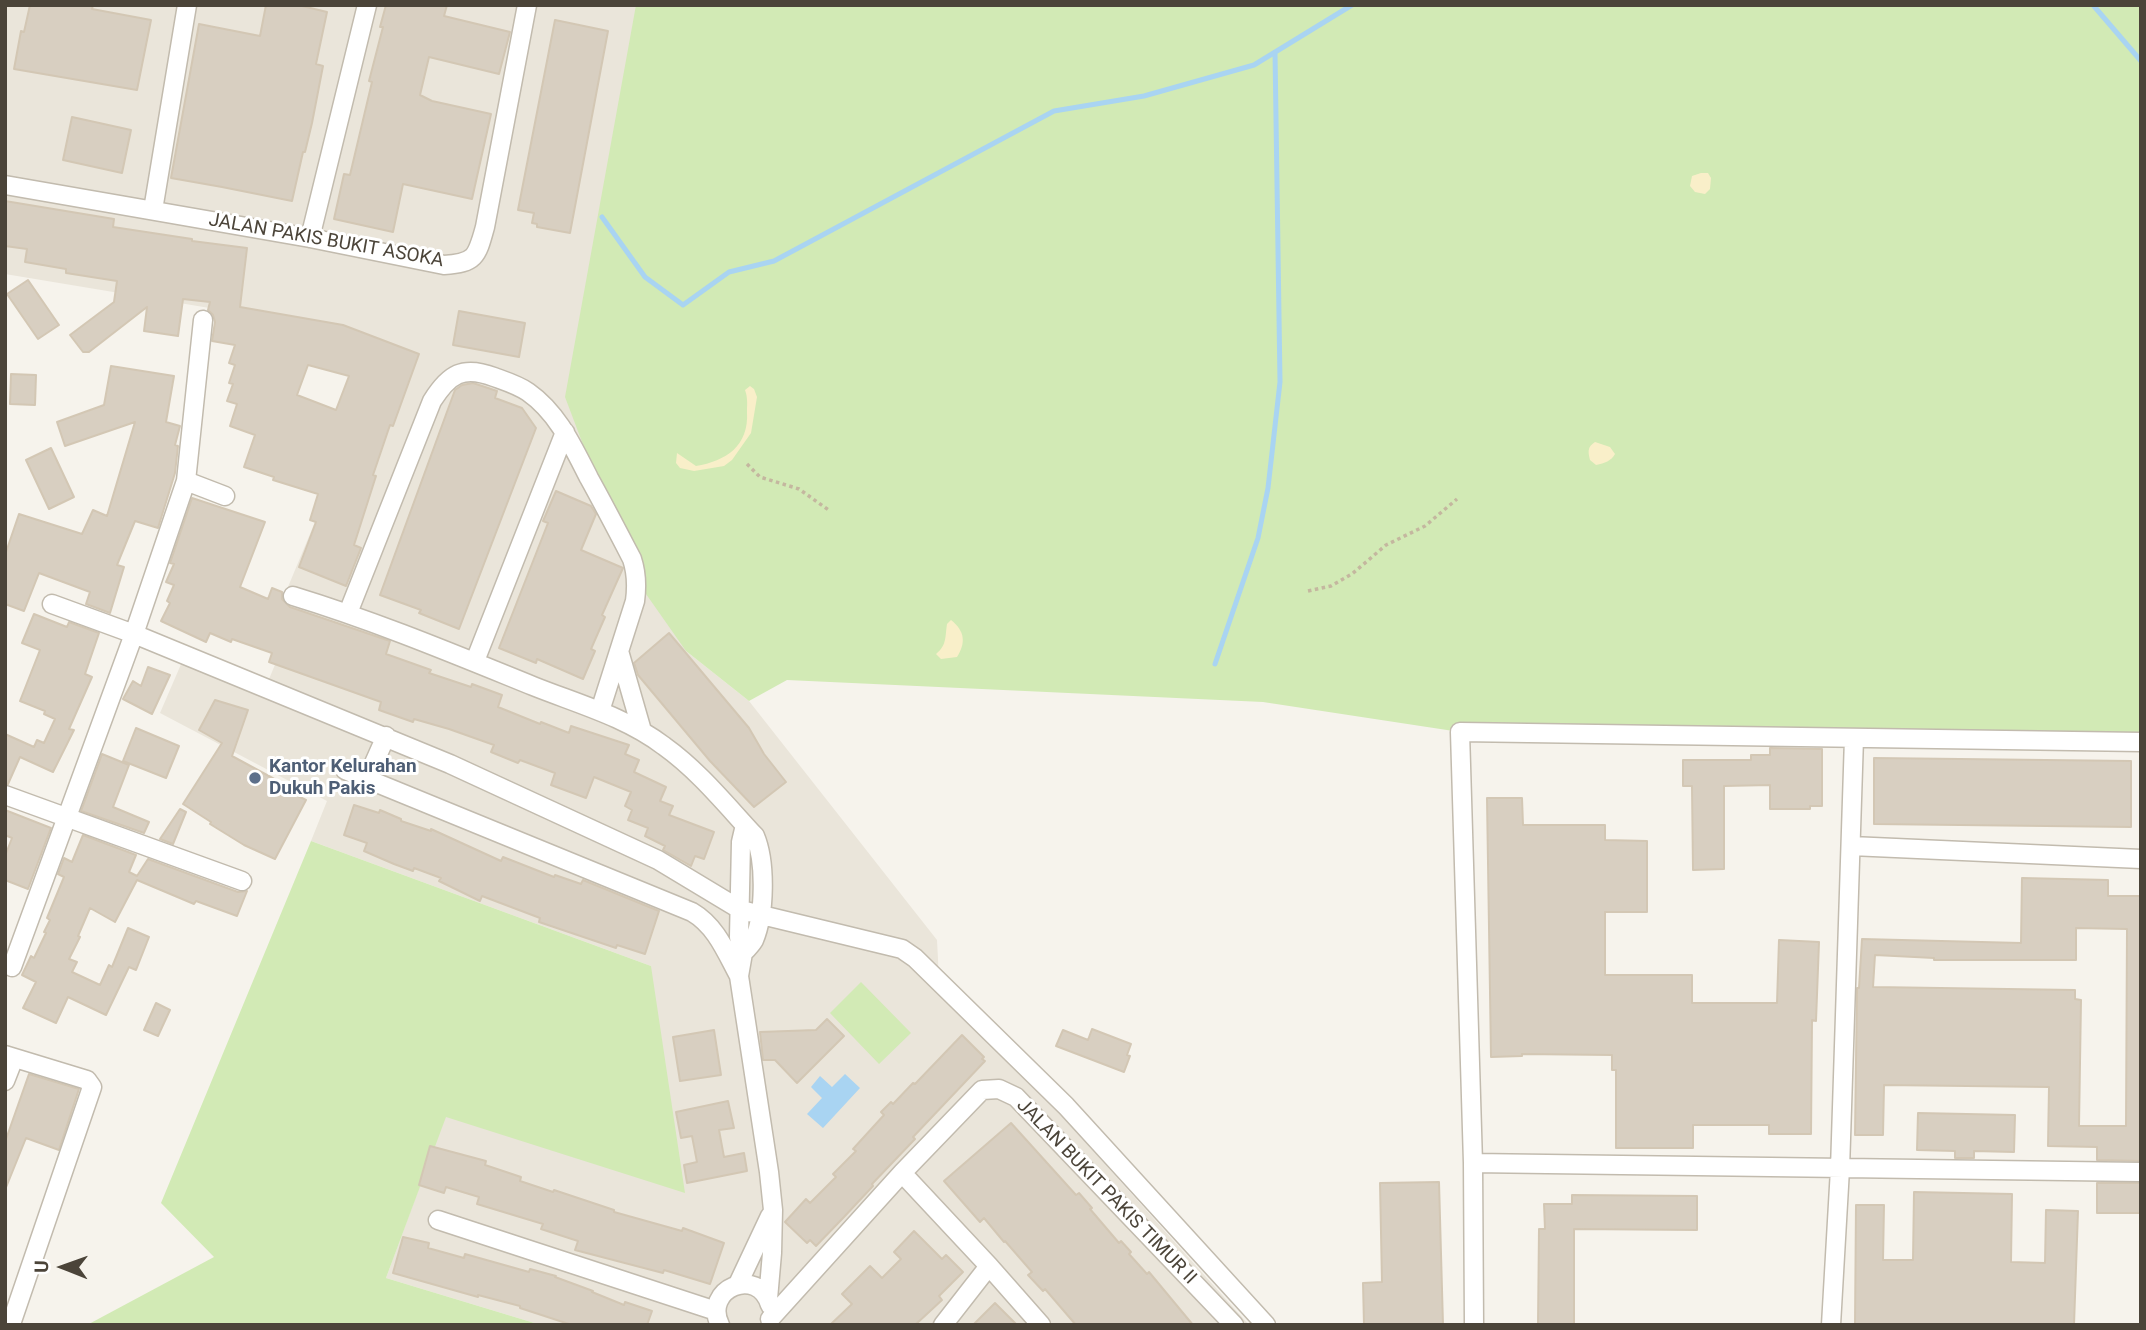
<!DOCTYPE html>
<style>
body{margin:0}
#map{position:relative;width:2146px;height:1330px;overflow:hidden;background:#f6f3ec;font-family:Roboto,sans-serif}
canvas{display:block}
.frame{position:absolute;inset:0;border:7px solid #4b4439;pointer-events:none}
.north{position:absolute;left:28px;top:1232px;width:70px;height:70px;-webkit-text-stroke:5px #fff;paint-order:stroke;rotate:271deg;font-size:19px;font-weight:700;line-height:28px;text-align:center;color:#4b4439}
.north::after{content:'';display:block;margin:auto;width:24px;height:32px;background:#4b4439;clip-path:polygon(50% 0,100% 100%,50% 72%,0 100%)}
</style>
<div id="map">
<canvas width="2146" height="1330"></canvas>
<div class="frame"></div>
<div class="north">U</div>
</div>
<script>
const g = document.querySelector('canvas').getContext('2d');
g.lineJoin = 'round';
function paint(path, color) { g.fillStyle = color; g.fill(path, 'evenodd'); }
function stroke(path, color, width, dash) { g.strokeStyle = color; g.lineWidth = width; g.lineCap = dash ? 'butt' : 'round'; g.setLineDash(dash || []); g.stroke(path); }
function label(font, color, halo, rows, align = 'center') {
  g.font = font + ' Roboto,sans-serif'; g.lineWidth = 6; g.setLineDash([]); g.textBaseline = 'middle'; g.strokeStyle = halo; g.fillStyle = color; for (const [text, x, y, turn = 0] of rows) {
    g.save(); g.translate(x, y); g.rotate((+turn || 0) * Math.PI / 180); g.textAlign = isNaN(turn) ? turn : align; if (halo) g.strokeText(text, 0, 0); g.fillText(text, 0, 0); g.restore();
  }
}
paint(new Path2D(`
 M5,5H644L686,651L749,701L937,940L939,979L1249,1325H541L386,1278L445,1117L651,966L311,841L327,801L160,713L188,648L267,684L298,609L283,599L339,464L366,334L5,274Z`), '#eae5da');
paint(new Path2D(`
 M636,5H2141V742L1460,732L1263,702L787,680L749,701L686,651L632,574L565,397Z
 M311,841L651,966L685,1193L446,1117L386,1278L541,1325H87L214,1257L161,1203Z
 M861,982L911,1033L879,1064L830,1013Z`), '#d2eab5');
paint(new Path2D(`
 M1701,173H1708L1711,178L1710,189L1705,194L1695,192L1690,186L1692,176Z
 M750,386L754,389L757,397L751,433L732,460L724,466L694,471L680,468L676,463L677,453L696,466C726,461 749,446 747,412C747,405 748,398 745,390Z
 M1595,442L1610,447L1615,454C1611,461 1605,463 1596,465L1590,460C1588,452 1587,447 1595,442Z
 M951,620C965,631 966,643 957,657L941,659L936,654C947,645 945,637 947,624Z`), '#f9efc9');
paint(new Path2D(`
 M845,1074L860,1088L823,1128L807,1114L822,1098L811,1087L820,1076L832,1087Z`), '#a9d4f2');
stroke(new Path2D(`
 M2093,5L2141,61
 M602,217L645,277L683,305L729,272L774,261L1054,111L1144,96L1254,65L1352,5
 M1215,664L1258,538L1268,488L1280,382L1275,52`), '#a9d4f2', 5);
const building = new Path2D(`
 M30,5H93L92,9L151,20L137,90L14,69L21,31L24,32Z
 M266,5H298L327,12L316,64L323,66L312,123L305,152H303L292,201L222,187L171,178L199,24L260,36Z
 M386,5H447L444,16L510,32L499,74L429,57L420,95L432,101L491,114L472,199L403,184L393,232L334,219L344,174L350,175L372,82L369,81L383,27H380Z
 M555,20L608,31L570,233L537,227V224L532,223L534,213L518,210Z
 M72,117L131,130L122,173L63,160Z
 M5,201L114,219L113,227L192,239V241L247,248L240,307L343,325L419,354L393,426L390,425L373,475L376,476L354,545L361,548L346,586L299,567L316,522L310,520L318,494L273,480L274,477L244,467L255,435L230,426L237,404L227,401L233,384L229,383L235,365L229,363L235,345L212,341L215,322L213,315L208,310L210,302L183,299L178,336L144,331L147,307L89,352H83L70,335L114,302L117,281L66,273V269L25,262L27,249L5,246ZM308,365L349,376L336,410L297,395Z
 M28,280L59,325L38,339L7,294Z
 M459,311L525,323L519,357L453,345Z
 M111,366L174,376L166,422L180,426L175,445L178,446L175,473L158,528L135,521L117,565L124,567L110,613L86,604L90,592L39,573L24,611L5,604V555L19,514L82,534L93,510L107,516L135,422L65,446L57,422L104,405Z
 M11,374L36,375L35,405L10,404Z
 M473,383L497,391L495,398L522,408L536,428L459,629L419,613L421,610L380,595L455,390L462,385Z
 M51,448L74,497L49,509L26,460Z
 M556,491L591,506L596,514L581,550L623,568L602,615L605,617L591,649L595,651L583,679L537,659L536,663L499,648L548,523L543,521Z
 M192,498L265,522L240,587L268,599L272,588L282,592V599L290,607L390,641L386,654L431,670L429,673L471,687L472,684L502,695L498,707L540,724L541,722L569,733L571,726L629,745L625,754L639,760L634,772L666,787L660,801L673,806L669,815L714,832L704,859L695,856L691,866L663,850L665,846L645,836L648,828L628,820L632,810L625,806L631,792L594,777L586,798L551,785L555,773L520,760L518,763L491,752L494,745L449,729L414,719L413,722L379,710L381,702L269,662L272,653L232,639L231,642L210,633L206,642L161,621L170,603L167,601L174,585L166,582L174,564L170,563Z
 M34,614L67,627L69,622L99,633L85,674L92,677L69,729L74,730L53,772L20,757L8,784H5V734L34,747L37,740L44,743L55,719L44,714L45,711L20,701L40,650L22,643Z
 M669,633L749,728L764,754L786,782L754,807L710,761L638,675L634,663Z
 M148,667L170,675L152,714L123,699L133,681L141,686Z
 M215,700L248,710L232,756L278,781L276,785L306,800L275,859L244,845L210,824L211,822L183,804L222,743L199,730Z
 M136,728L179,746L166,778L123,761Z
 M1770,748L1822,749V806H1810V809H1770V785L1724,786V869L1693,870L1692,786H1683V760H1751V755H1770Z
 M102,754L129,765L113,807L149,822L144,833L81,811Z
 M1874,758L2131,761V827L1874,824Z
 M1487,798H1522L1523,825H1605V840L1647,841V912H1605V975H1692V1003H1777L1779,940L1819,942L1816,1021L1812,1020L1811,1134H1769V1125H1693V1148H1616V1070H1612V1055L1522,1054V1056L1491,1057Z
 M354,805L379,813L380,810L401,819V821L431,831V829L501,861L503,857L554,877L555,875L581,884L583,880L659,911L645,954L617,945L616,948L539,922L540,918L482,896L480,901L439,881L441,878L414,868L413,871L394,864L364,851L367,843L344,835Z
 M180,809L186,812L173,844L160,839Z
 M5,810L51,828L28,889L5,880V856L12,838L5,835Z
 M83,835L136,855L129,872L137,876L148,859L238,892L247,891L237,916L196,901L194,904L137,880L115,922L90,908L78,936L80,937L69,959L77,962L72,972L100,985L109,965L112,967L128,928L149,937L136,970L129,967L106,1015L68,997L56,1023L23,1008L36,982L22,975L31,956L34,958L46,933L44,932L50,920L47,918L64,877L58,874L64,858L72,862Z
 M2022,878L2108,880V896H2141V1161L2097,1160V1147L2048,1146L2049,1087L1884,1085L1883,1135H1855L1857,988H1859L1862,939L2021,943ZM2076,928L2127,929L2126,1126H2079L2081,1000L2075,999V990L1873,987L1875,955L1934,958V960H2076Z
 M156,1003L170,1010L158,1036L144,1030Z
 M827,1019L844,1036L797,1083L775,1060H763L760,1032L816,1030Z
 M1092,1029L1131,1044L1127,1055L1130,1056L1124,1072L1056,1046L1063,1030L1088,1040Z
 M714,1030L721,1075L680,1081L673,1037Z
 M962,1035L984,1057L982,1059L985,1061L913,1137L915,1139L872,1184L873,1186L844,1217L816,1246L810,1240L807,1243L785,1222L806,1199L810,1203L836,1177L833,1174L856,1151L853,1149L884,1115L881,1112L891,1102L893,1104L913,1083L915,1084Z
 M29,1074L79,1089L59,1150L26,1138L5,1190V1142Z
 M728,1101L734,1128L719,1130L724,1157L744,1153L747,1171L687,1183L684,1165L697,1162L692,1136L681,1138L676,1112Z
 M1918,1113L2015,1115L2014,1152L1974,1151V1158H1955V1151L1917,1150Z
 M1011,1123L1076,1195L1079,1193L1092,1208L1090,1209L1119,1243L1121,1241L1131,1252L1129,1254L1147,1274L1149,1272L1193,1325H1076L1045,1289L1043,1291L1028,1275L1032,1272L1005,1241L1004,1242L984,1218L980,1222L944,1181Z
 M430,1146L486,1161L485,1165L521,1177L520,1181L553,1192L554,1190L614,1210V1212L682,1231L683,1228L724,1243L710,1284L664,1270L663,1273L575,1250L578,1241L541,1229L543,1224L477,1204L479,1197L446,1187L444,1193L419,1185Z
 M1439,1182L1443,1325H1364L1363,1283L1382,1282L1380,1183Z
 M2097,1183H2141V1213H2097Z
 M1914,1192L2012,1194L2011,1262L2045,1263L2046,1210L2078,1211L2074,1325H1855L1856,1205H1884L1883,1260H1913Z
 M1572,1195L1697,1196V1230L1574,1229V1325H1538L1539,1229H1545L1544,1204H1572Z
 M914,1231L942,1259L946,1255L963,1272L939,1296L942,1300L915,1325H830L852,1304L842,1294L870,1266L882,1278L901,1259L894,1252Z
 M403,1237L429,1243L428,1248L464,1258L465,1254L529,1272L530,1269L556,1276L555,1277L593,1291L592,1292L624,1305L625,1302L652,1311L647,1325H572L520,1308V1306L478,1295V1297L393,1273Z
 M995,1303L1017,1325H973Z`);
paint(building, '#d8cfc1');
stroke(building, '#d3c7b4', 2);
const street = new Path2D(`
 M5,185L310,238L444,265C476,263 477,256 485,227L527,5
 M153,210L187,5
 M310,238L367,5
 M186,481L225,496
 M293,596C375,621 454,654 533,686C578,704 626,717 664,746C699,771 726,805 755,836C766,862 765,914 754,940C751,945 747,949 743,953
 M52,604L134,634L450,764L658,860L741,910L902,949L915,958L1066,1106L1266,1325
 M348,613L432,401C449,374 463,365 494,377C505,381 518,385 528,392C558,413 573,447 589,478C604,505 618,532 632,559C637,574 637,586 635,601L600,711
 M619,651L642,731
 M475,661L565,432
 M345,770L692,912C716,926 726,952 739,976
 M367,779L386,736
 M5,795L242,881
 M745,825L741,842L739,937L743,953L739,976L769,1172L773,1210L772,1253L768,1299
 M1851,846L2141,859
 M12,967L134,634L186,481L203,320
 M5,1055L87,1080L92,1087L12,1321L8,1325
 M5,1081L14,1058
 M1473,1163L2141,1172
 M902,1173L989,1266L1041,1325
 M438,1220L716,1311
 M738,1284L770,1216
 M770,1319L902,1173L982,1090L999,1089L1016,1097L1234,1325
 M720,1325C702,1289 758,1265 770,1305
 M943,1325L989,1266
 M1474,1325L1473,1163L1460,732L2141,742
 M1831,1325L1840,1169L1854,738`);
stroke(street, '#c2bbae', 21);
stroke(new Path2D(`
 M747,464L760,477L799,489L830,511
 M1308,591L1331,586L1352,574L1386,545L1425,526L1457,499`), '#c4b79f', 3.5, [3.5, 3.5]);
stroke(street, '#fff', 18);
for (const [x, y, r, color] of [
 [255,778,7,"#5c6f8a"]
]) { const dot = new Path2D(); dot.arc(x, y, r, 0, 2 * Math.PI); g.fillStyle = color; g.fill(dot); stroke(dot, '#fff', 2.5); }
label('19px', '#4b4439', '#fff', [
 ["JALAN PAKIS BUKIT ASOKA",326,241,10],
 ["JALAN BUKIT PAKIS TIMUR II",1106,1192,46]
]);
label('bold 19px', '#4e5e75', '#fff', [
 ["Kantor Kelurahan",269,767],
 ["Dukuh Pakis",269,789]
], 'left');
</script>
